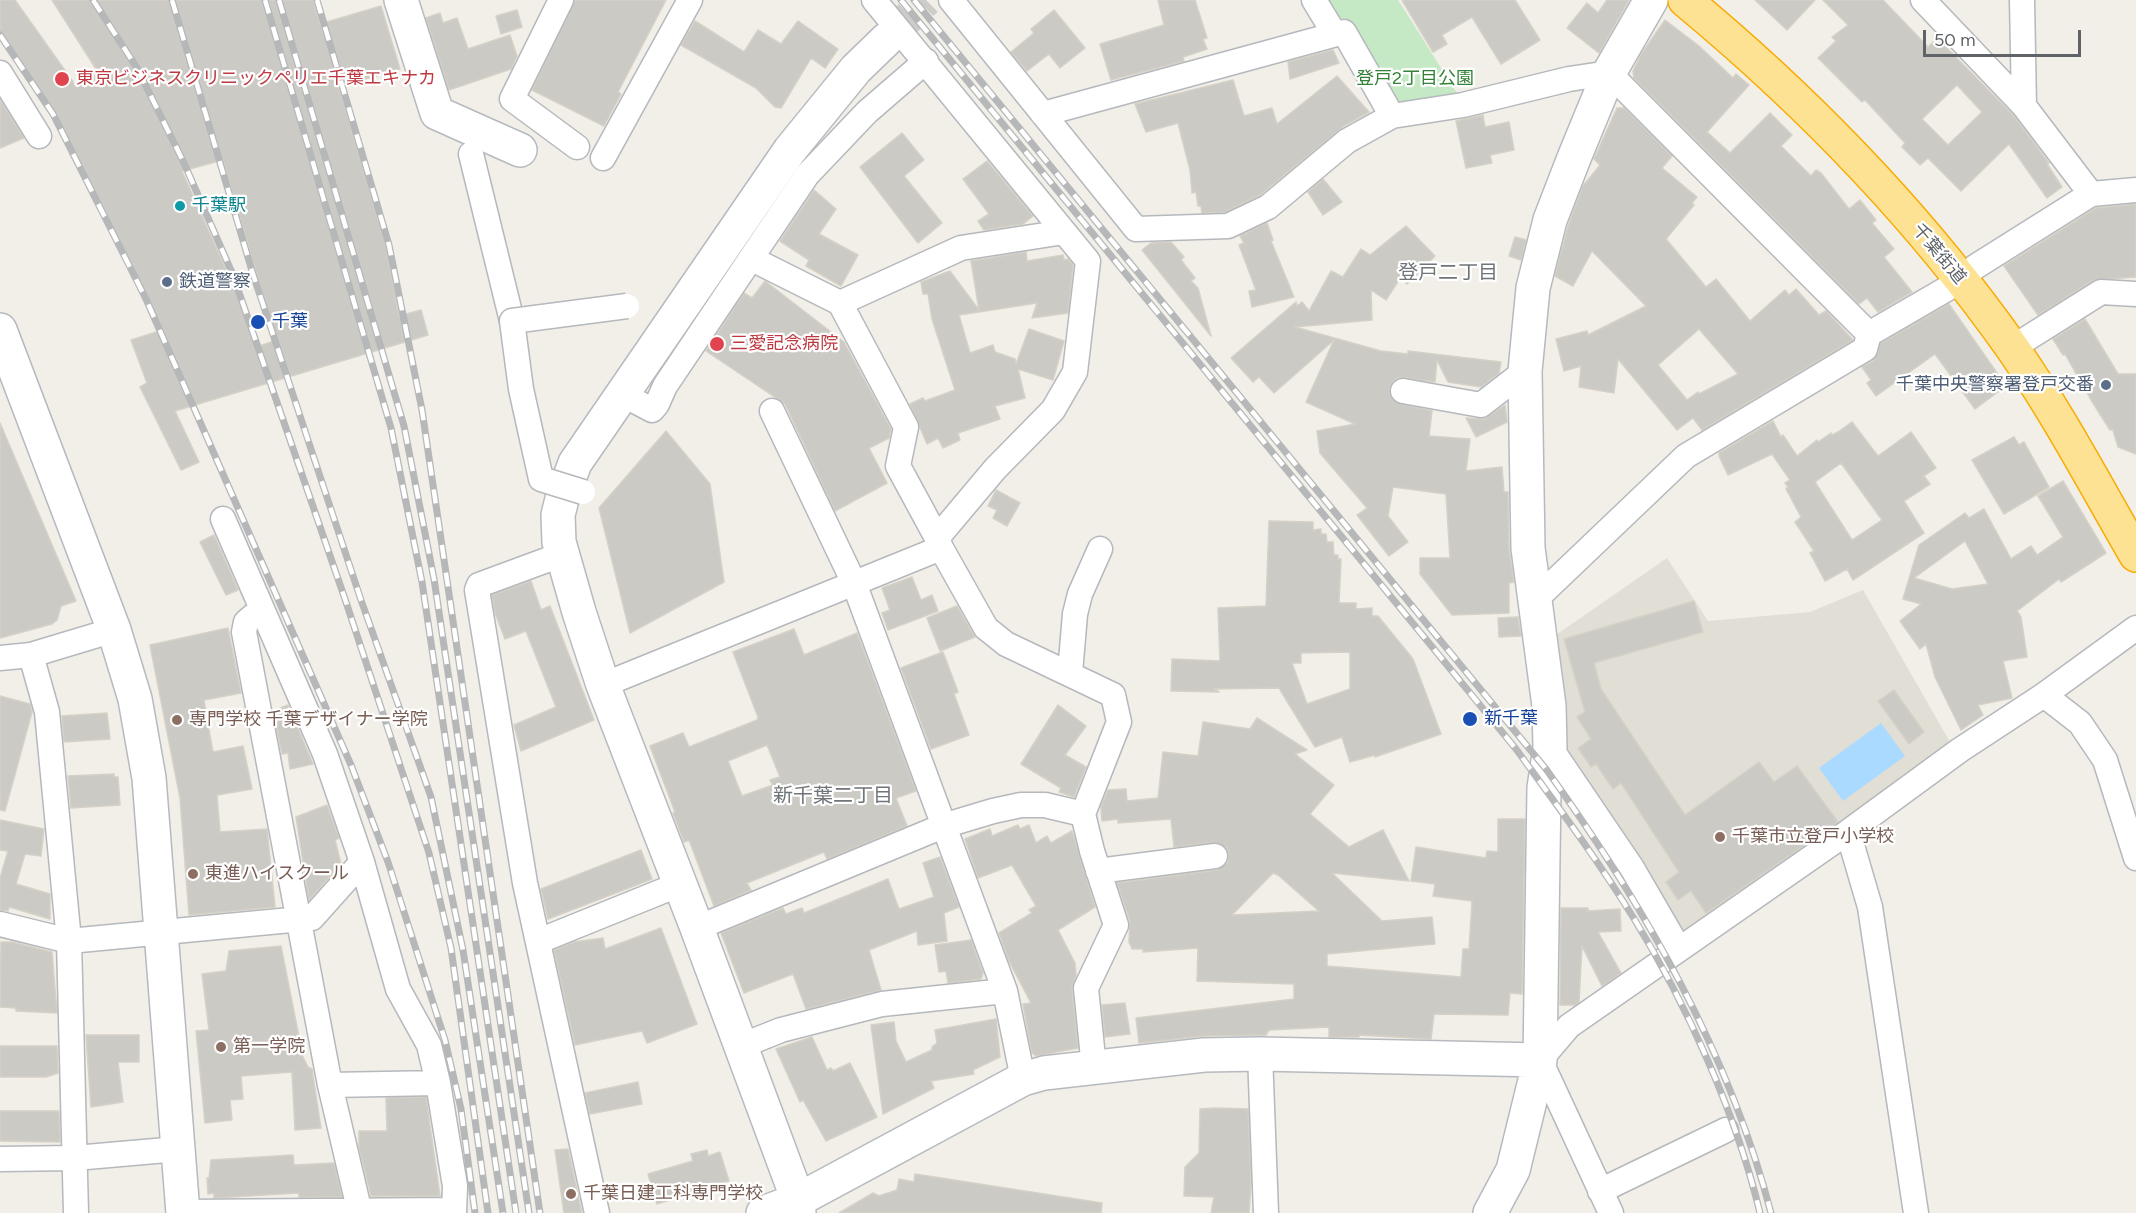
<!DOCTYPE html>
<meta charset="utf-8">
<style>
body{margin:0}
#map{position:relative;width:2136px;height:1213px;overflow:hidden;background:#f1efe8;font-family:Figtree,sans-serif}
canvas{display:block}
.scale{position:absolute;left:1923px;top:30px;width:158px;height:27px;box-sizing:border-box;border:3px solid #5f6368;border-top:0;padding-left:8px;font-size:18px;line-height:21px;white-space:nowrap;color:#5f6368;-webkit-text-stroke:4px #fff;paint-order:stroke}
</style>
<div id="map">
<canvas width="2136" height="1213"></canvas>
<div class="scale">50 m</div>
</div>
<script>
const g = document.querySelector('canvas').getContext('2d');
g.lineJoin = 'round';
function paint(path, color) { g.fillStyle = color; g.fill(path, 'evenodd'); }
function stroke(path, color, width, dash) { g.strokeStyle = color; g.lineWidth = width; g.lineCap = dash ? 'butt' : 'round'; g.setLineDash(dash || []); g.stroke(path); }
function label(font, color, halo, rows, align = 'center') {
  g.font = font + ' Figtree,"Noto Sans JP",sans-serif'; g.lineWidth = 4.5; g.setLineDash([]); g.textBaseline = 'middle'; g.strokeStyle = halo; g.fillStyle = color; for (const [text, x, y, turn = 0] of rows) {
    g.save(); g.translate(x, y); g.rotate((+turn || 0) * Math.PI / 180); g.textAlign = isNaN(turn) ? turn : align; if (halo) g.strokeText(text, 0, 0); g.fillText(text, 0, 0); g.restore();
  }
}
paint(new Path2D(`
 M1667,558L1708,621L1810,612L1863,590L1950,742L1687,933L1679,932L1560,742L1553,637Z`), '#e1ded6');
paint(new Path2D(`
 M1322,0H1398L1460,98L1397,104L1345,18L1333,20Z`), '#c5e8c5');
paint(new Path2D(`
 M1881,723L1905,756L1843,801L1819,768Z`), '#aadaff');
const building = new Path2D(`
 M0,0H15L76,86L98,72L52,0H313L320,24L381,6L400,69L339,87L386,246L399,316L421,310L428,335L175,411L199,462L181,470L140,387L147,383L131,340L163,330L55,113L0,32ZM223,160L276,340L260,346L182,171Z
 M575,0H666L618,92L621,94L604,126L532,90Z
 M1158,0H1195L1207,38L1203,39L1207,49L1183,57L1184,61L1111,80L1100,44L1164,25Z
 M1402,0H1515L1540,40L1501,64L1472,17L1442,35L1447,44L1433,52Z
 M1607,0H1629L1599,53L1567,28L1587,3L1598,13Z
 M1755,0H1815L1787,30Z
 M1823,0H1883L1928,47L1937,38L2013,115L2049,163L2047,164L2062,187L2047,198L2009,144L1961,191L1928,158L1920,165L1902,147L1905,143L1865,100L1862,102L1818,58L1836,41L1832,37L1848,25ZM1957,85L1982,112L1948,145L1922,119Z
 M517,10L522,27L501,34L496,16Z
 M1054,10L1085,48L1060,68L1049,54L1027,71L1011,52L1034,33L1031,29Z
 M440,13L443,23L457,18L468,49L510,35L517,56L511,69L449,90L426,18Z
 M1665,20L1699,46L1733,78L1736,74L1749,85L1707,132L1730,153L1770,113L1792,135L1781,146L1811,176L1816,170L1821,173L1849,209L1860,200L1876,220L1872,223L1894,249L1884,257L1912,292L1878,312L1867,298L1859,304L1634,78L1633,71L1642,53Z
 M695,21L744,52L758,30L781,44L798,21L838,49L825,68L811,58L781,108L775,107L756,88L681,45Z
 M1333,50L1339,63L1290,79L1288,62Z
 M1337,76L1369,112L1344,126L1260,195L1225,212L1202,213L1201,206H1198L1196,192L1192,193L1190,170L1178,123L1146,132L1135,104L1233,80L1244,116L1272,108L1277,124Z
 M0,100L24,138L0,148Z
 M1617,108H1624L1672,156L1662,168L1697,197L1692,203L1694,205L1666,239L1706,287L1716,279L1750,321L1785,290L1789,295L1796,289L1819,315L1826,311L1853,340L1702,430L1693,418L1677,430L1618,359L1614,393L1579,387L1581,366L1564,371L1556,339L1587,331L1588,335L1646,306L1592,251L1573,286L1555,276L1568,226L1583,186L1600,165L1594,159ZM1699,329L1738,374L1699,394L1698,392L1687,400L1658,365Z
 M1483,115L1485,127L1509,122L1514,150L1490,155L1492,163L1466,168L1456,121Z
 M902,133L924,160L904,176L942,223L918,243L860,167Z
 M987,161L1033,216L1023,224L984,230L978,221L989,214L963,179Z
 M1323,179L1342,202L1323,215L1308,192Z
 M814,190L836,209L819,234L858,255L841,286L806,266L809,260L780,241Z
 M2136,204V277L2094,280L2038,315L2004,266L2096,208Z
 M1267,223L1273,240L1271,241L1294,297L1252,307L1249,291L1256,290L1239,245L1244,243L1240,236Z
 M1406,226L1435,256L1407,284L1401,277L1386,300L1371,290L1372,320L1295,327L1381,351L1408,354V351L1501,362L1499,373L1481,387L1448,382L1437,360L1435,382L1399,377L1393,381L1389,389L1394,402L1432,411L1429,436L1470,439L1466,471L1502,467L1504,492H1508L1509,548L1514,582L1509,583V613L1452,615L1420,574V558H1450L1446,494L1393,487L1388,516L1408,542L1389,556L1357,515L1367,508L1320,453L1317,431L1355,424L1306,402L1334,340L1274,393L1259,377L1253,382L1231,358L1296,302L1297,306L1302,302L1309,311L1331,271L1343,277L1361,249L1370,255Z
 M1515,237L1526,240L1521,260L1509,256Z
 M1171,242L1184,257L1181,260L1195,278L1191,281L1198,288L1211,336L1142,250L1151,243Z
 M1026,252L1027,261L1063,255L1064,260L1068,259L1073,265L1068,313L1032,318L1037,303L959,315L970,353L993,345L995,352L1015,359L1016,364L1029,329L1064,341L1053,380L1018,369L1025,398L995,406L1000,419L958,433L960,440L943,448L938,438L927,444L910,404L923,398L925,401L955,390L932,319L928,294H923L921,282L950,271L979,310L971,261Z
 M765,281L844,342L891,429L889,438L869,448L887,483L835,511L785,404L706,351L744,293L752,298Z
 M1949,304L2006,386L1975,409L1935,354L1876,396L1867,383L1871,380L1862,367L1873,361L1881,343Z
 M2085,319L2118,374H2136V454L2118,447L2113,430H2110L2091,400L2065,354L2063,355L2053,339Z
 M1505,405L1507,422L1476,437L1466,418L1485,419Z
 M1773,421L1781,437L1783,435L1797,456L1817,440L1818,442L1831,433L1832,435L1838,432L1852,422L1878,456L1911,432L1936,468L1924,476L1930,484L1904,501L1924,533L1853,580L1847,569L1825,581L1810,553L1814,551L1795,522L1801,517L1786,489L1788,487L1785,483L1790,480L1772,454L1728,475L1719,456V453ZM1841,463L1882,520L1852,540L1815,482Z
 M0,423L76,601L61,606L57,620L52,624L0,638Z
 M666,431L710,484L724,582L630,633L599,508Z
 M2014,437L2019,445L2024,442L2049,487L2004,514L1972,460Z
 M2063,481L2106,553L2061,582L2059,579L2017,611L2021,617L2027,657L2003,661L2012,698L1978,705L1983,715L1961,730L1935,677L1926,644L1920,649L1900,621L1921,604L1903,599L1919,545L1965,513L1969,518L1984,509L2011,559L2031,546L2037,555L2063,537L2038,496ZM1965,541L1988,584L1952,589L1914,578Z
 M996,490L1020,503L1007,526L993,518L997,510L988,506Z
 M1269,521L1313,522V530L1321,529V534H1326L1327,542H1333L1334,555H1338V559H1341L1339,603H1356V609L1372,608V616H1378L1413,659L1441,734L1375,757V755L1350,762L1342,737L1315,747L1279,688L1214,689L1219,692L1171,691L1172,659L1220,661L1218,608L1266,606ZM1350,652V689L1307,704L1292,663H1301V653Z
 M214,535L238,590L226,595L200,542Z
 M912,577L921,600L932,595L938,611L888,630L882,613L890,610L882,588Z
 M531,581L541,610L550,606L594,720L521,751L514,725L556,707L526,631L505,639L495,613L492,595Z
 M1694,601L1703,632L1594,663L1601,689L1685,815L1759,762L1774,782L1797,766L1838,822L1706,913L1691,891L1678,900L1666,882L1679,872L1621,783L1613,789L1596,764L1591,767L1578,748L1591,739L1577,717L1585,712L1564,639Z
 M957,606L975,637L940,651L927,618Z
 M1518,617L1521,636L1499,637L1498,618Z
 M228,628L241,693L204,700L207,719L213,752L243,746L252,789L217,795L220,832L267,829L275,907L189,915L180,798L150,645Z
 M794,629L804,655L857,633L916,791L896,798L907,826L827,859L824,852L747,883L751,890L714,906L689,840L684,842L683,839L673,813L675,812L650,746L683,733L689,747L757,720L758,717L733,652ZM767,745L780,777L770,780L773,785L742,796L728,761Z
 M943,652L958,692L954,694L969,735L931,749L901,668Z
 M1894,690L1924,732L1909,744L1878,701Z
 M0,696L30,704L32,712L5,811L0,810Z
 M288,705L313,764L290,769L288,753L282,754L273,711Z
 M1058,705L1086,726L1065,755L1086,767L1074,797L1059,792L1061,788L1021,764Z
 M107,713L110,739L64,742L62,716Z
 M1257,718L1307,750L1295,754L1334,785L1310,814L1349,847L1383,830L1409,881L1332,873L1382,921L1432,917L1435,944L1327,954V966L1461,977L1463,949H1469L1472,901L1433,896L1435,884L1411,881L1416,847L1486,858L1487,851L1498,852V819H1525L1522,994L1510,993L1508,1015L1434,1014L1431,1039L1359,1035V1037H1329V1027L1269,1030L1266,1035L1204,1036L1139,1043L1136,1018L1294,999V984L1197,981L1198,948L1143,952V949H1132L1129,942L1130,921L1117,883L1217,870L1228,862L1229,854L1226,847L1214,842L1174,847L1171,819L1118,823V819L1102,821L1101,807L1108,790L1126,789L1127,801L1158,798L1163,752L1198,756L1203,722L1250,729ZM1273,873L1278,875L1319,911L1232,915Z
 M114,774V777H118L120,805L71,808L68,776Z
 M327,805L339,838L335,840L341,864L309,900L296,817Z
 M0,820L44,829L41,856L25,854L16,884L50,894V919L9,907L8,911L0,910V878L8,851L0,850Z
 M1018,825L1020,829L1029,825L1036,843L1047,836L1051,843L1072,831L1095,907L1058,930L1075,963L1076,975L1072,989L1078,1048L1036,1056L1032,1053L1023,1004L1031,1003L1009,961L999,933L1032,913L1029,910L1036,906L1012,865L978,878L965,839L990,829L992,836Z
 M641,850L652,879L548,919L541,889Z
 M940,857L959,907L944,913L947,941L918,945L917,931L869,950L881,990L806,1009L793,974L744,993L721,933L783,908L786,914L802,908L804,913L888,879L899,909L934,897L923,863Z
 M1561,908H1588V911L1620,909L1621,931L1598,932L1621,973L1602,986L1582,946L1579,1002L1575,1005H1560Z
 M661,928L697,1024L647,1043L642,1031L575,1045L554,950L574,942L603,938L605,949Z
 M971,940L983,973L981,979L948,983L946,971L939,972L935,945Z
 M1,942H12L52,952L57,1013L16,1011V1008L0,1007Z
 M281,946L303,1057L308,1067L312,1069L321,1128L295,1130L292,1072L241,1076L243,1099L230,1100L232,1120L205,1123L196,1031L209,1030L202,974L226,971L229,951Z
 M1125,1003L1130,1034L1105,1037L1102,1005Z
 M996,1019L1000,1057L973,1070L974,1074L931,1081L934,1088L883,1114L871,1025L894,1022L896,1041L906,1062L932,1050V1047L937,1043L935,1030Z
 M86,1035H139V1062H118L123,1102L91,1107Z
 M812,1037L827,1070L831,1068L833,1071L850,1063L877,1117L826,1141L803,1100L800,1102L776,1049Z
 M0,1046H57L58,1073L46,1077H0Z
 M638,1082L642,1104L590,1114L585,1093Z
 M426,1097L440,1196H371L359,1147V1131H387L386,1098Z
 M1216,1108L1248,1109L1251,1183L1249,1213H1211L1214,1197L1184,1196L1185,1167L1199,1153L1200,1109Z
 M0,1111H59L60,1142L0,1141Z
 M568,1149L582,1213H564L555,1150Z
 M707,1150L708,1156L720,1152L729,1181L657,1204L648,1174L693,1161L691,1154Z
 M293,1155L294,1165L334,1163L342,1197H299V1193L214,1198V1193L208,1194L207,1178H209L211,1160Z
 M915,1174L1102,1203L1101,1213H839L873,1193L879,1196L897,1190L899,1179L914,1182Z`);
paint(building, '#cccac5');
stroke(building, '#d6d1c6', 1.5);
stroke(new Path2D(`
 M887,39L926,0`), '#ccccc8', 33, [33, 16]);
const street = new Path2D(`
 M561,0L512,99L577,147
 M951,0L1136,229L1228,226L1268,207L1347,141L1392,116
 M1314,0L1334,33
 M1923,0L2024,106L2091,194
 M2022,0L2024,106
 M0,73L39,136
 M1043,114L1344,32L1392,116L1463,105L1569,79L1609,73L1869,334
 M471,154L512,321
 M603,158L690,0
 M752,259L840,303L906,427L898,466L937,538
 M840,303L961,248L1064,232
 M2012,348L2101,292L2136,294
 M1403,391L1481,405L1525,371
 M622,394L652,410L657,404L665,386L807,175L867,112L926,61
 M772,411L854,583L1005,991L1023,1079
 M223,519L325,754L362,862L398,989L429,1045L438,1083L455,1186L454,1213
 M941,548L986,628L1006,644L1113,695L1119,722L1083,814L1092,851L1116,925L1086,988L1094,1068
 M563,554L479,585L477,590L525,883L597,1213
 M1535,600L1686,456L1865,349L1869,334L1962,280L1975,267L2091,194L2136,190
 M263,616H253L246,622L244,632L330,1085L360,1213
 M31,655L47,712L69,941L76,1213
 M0,658L31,655L114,630
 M1070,673L1075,614L1080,594L1100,549
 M603,685L941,548L937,538L995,469L1053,410L1075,372L1088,261L874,0
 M2044,695L2080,723L2105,760L2136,858
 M1550,747L1632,868L1679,949
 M1848,832L1870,907L1916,1213
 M1098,871L1215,856
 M0,924L69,941L312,918L362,862
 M697,928L943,826L993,811L1021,805H1045L1083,814
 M539,941L680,884
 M741,1046L781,1030L882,1004L1005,991
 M1260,1054L1266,1213
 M330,1085L438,1083
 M0,1159L75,1158L178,1149
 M1600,1191L1726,1130
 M183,1212L454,1210
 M1611,1213L1540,1060L1569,1026L1848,832L1960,750L2044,695L2136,628`);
const secondary = new Path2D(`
 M401,0L437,113L520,150
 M0,330L114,630L135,699L149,778L183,1213
 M763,1213L798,1200L1023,1079L1044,1073L1204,1055L1260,1054L1540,1060
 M799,1213L798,1200L697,928L603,685L579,612L559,542L558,515L563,495L575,463L790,150L856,69L887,39
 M1490,1213L1513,1170L1540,1060L1544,788L1550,747L1549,706L1528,548L1525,371L1533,288L1550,220L1574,158L1609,73L1651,0`);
const highway = new Path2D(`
 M1685,0C1808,102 1920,217 2013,349C2058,414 2096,486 2136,555`);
stroke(street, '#b5b8bc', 27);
stroke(secondary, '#b6babf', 36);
stroke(highway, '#f9ab00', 36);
stroke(street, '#fff', 24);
stroke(secondary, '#fff', 33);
stroke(highway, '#fde293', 33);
const rail = new Path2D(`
 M93,0L137,68L184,163L233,275L345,599L429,853L451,948L488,1213
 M172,0L252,271L361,600L431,797L463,950L503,1213
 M265,0L391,428L422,582L516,1213
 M279,0L404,426L434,579L529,1213
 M317,0L389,245L422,410L540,1213
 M901,0L1516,749C1556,804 1597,859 1633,917C1687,1005 1736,1113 1760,1213
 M914,0L1546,769C1643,904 1729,1051 1771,1213
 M0,35L53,114L146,299L351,765L388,862L445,1040L461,1109L475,1213`);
stroke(rail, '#b6b7b8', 7);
stroke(rail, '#fff', 4.5, [14]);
const streetBridge = new Path2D(`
 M583,492L541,479L521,389L512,321L627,306`);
stroke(streetBridge, '#b5b8bc', 27, []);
stroke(streetBridge, '#fff', 24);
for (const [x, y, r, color] of [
 [62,79,8,"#e0444e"],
 [180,206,6,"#0f9aa8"],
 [167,282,6,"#5c6f8a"],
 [258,322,8,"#1a4fb4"],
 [717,344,8,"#e0444e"],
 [2106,385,6,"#5c6f8a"],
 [1470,719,8,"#1a4fb4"],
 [177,720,6,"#8d6e63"],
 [1720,837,6,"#8d6e63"],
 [193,874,6,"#8d6e63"],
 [221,1047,6,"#8d6e63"],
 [571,1194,6,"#8d6e63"]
]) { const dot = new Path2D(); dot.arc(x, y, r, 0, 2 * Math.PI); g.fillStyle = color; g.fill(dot); stroke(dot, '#fff', 2); }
label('18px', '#be3a42', '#fff', [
 ["東京ビジネスクリニックペリエ千葉エキナカ",76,79],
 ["三愛記念病院",730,344]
], 'left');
label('18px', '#348238', '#fff', [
 ["登戸2丁目公園",1415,79]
]);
label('18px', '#0d838f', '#fff', [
 ["千葉駅",192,206]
], 'left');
label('18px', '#5f6368', '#fff', [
 ["千葉街道",1939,254,50]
]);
label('18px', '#4e5e75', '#fff', [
 ["鉄道警察",179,282],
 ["千葉中央警察署登戸交番",2094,385,"right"]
], 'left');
label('18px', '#164399', '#fff', [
 ["千葉",272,322],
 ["新千葉",1484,719]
], 'left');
label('18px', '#785e54', '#fff', [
 ["専門学校 千葉デザイナー学院",189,720],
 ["千葉市立登戸小学校",1732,837],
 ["東進ハイスクール",205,874],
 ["第一学院",233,1047],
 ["千葉日建工科専門学校",583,1194]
], 'left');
label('20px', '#70757a', '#fff', [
 ["登戸二丁目",1448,273],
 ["新千葉二丁目",833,796]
]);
</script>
